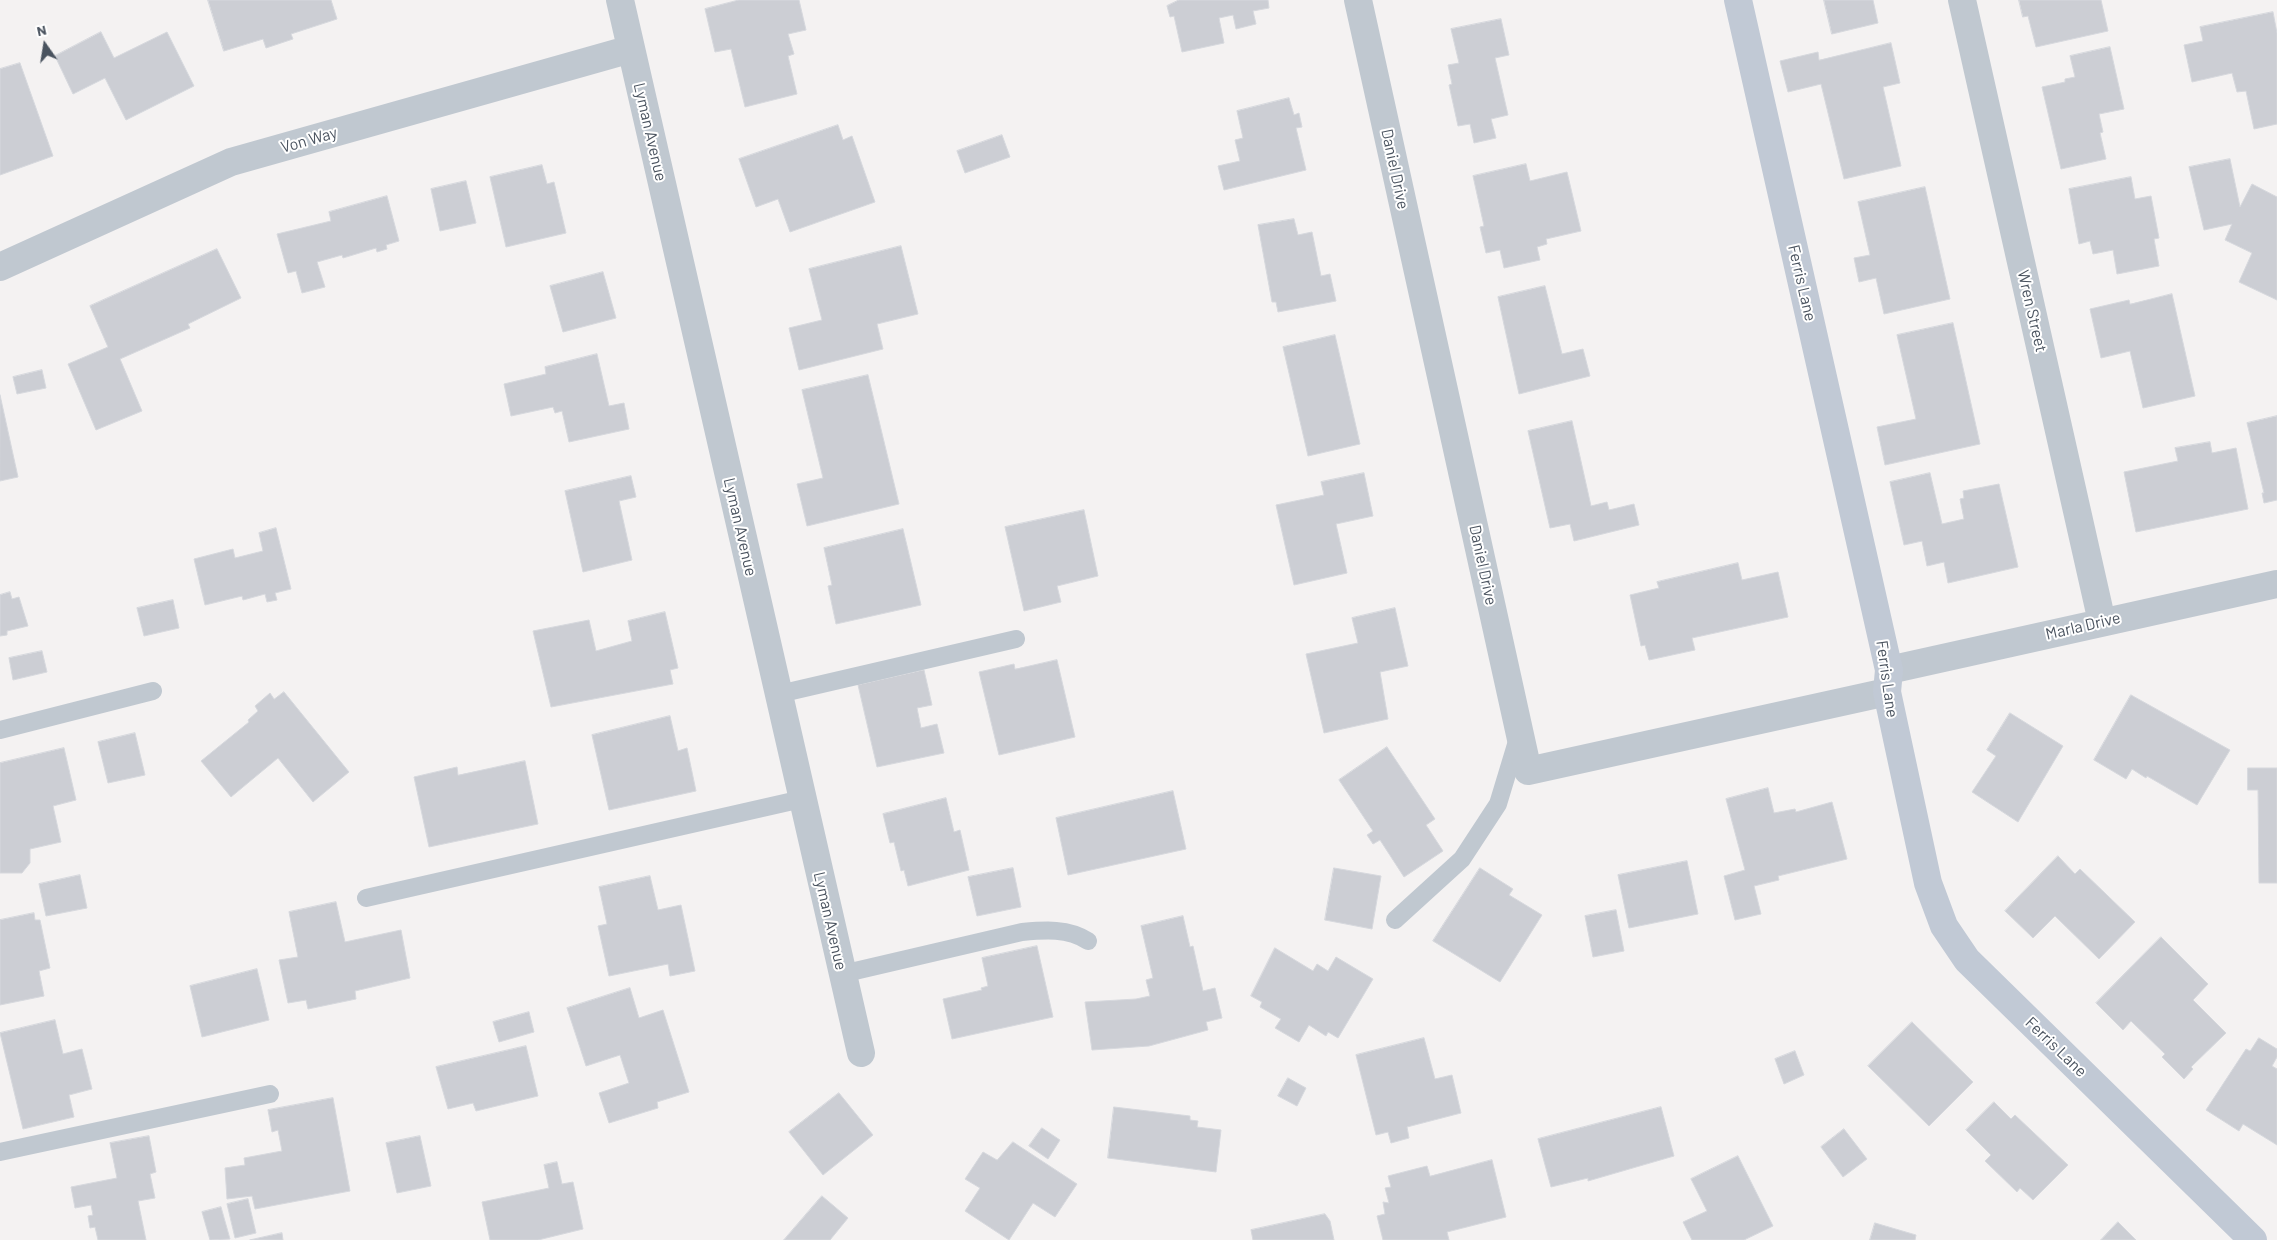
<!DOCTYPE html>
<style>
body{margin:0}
#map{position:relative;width:2277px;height:1240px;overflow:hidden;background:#f4f2f2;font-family:Barlow,sans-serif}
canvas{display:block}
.north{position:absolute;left:20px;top:20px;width:50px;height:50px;-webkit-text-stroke:4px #fff;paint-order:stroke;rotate:347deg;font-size:14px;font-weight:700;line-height:20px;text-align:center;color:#4a535f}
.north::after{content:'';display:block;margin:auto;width:18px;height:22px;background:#4a535f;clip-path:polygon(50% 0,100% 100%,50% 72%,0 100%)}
</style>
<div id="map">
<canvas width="2277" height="1240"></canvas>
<div class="north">N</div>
</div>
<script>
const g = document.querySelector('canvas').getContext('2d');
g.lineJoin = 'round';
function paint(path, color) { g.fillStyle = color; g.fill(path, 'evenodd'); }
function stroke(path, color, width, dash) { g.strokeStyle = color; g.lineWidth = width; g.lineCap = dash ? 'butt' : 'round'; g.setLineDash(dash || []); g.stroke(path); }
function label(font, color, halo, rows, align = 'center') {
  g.font = font + ' Barlow,sans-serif'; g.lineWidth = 4; g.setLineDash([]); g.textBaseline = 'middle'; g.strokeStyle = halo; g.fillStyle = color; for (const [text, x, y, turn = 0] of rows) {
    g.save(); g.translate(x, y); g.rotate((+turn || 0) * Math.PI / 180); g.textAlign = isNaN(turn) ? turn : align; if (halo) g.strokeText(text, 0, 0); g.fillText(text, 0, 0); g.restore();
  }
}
const building = new Path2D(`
 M208,0H331L337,19L291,34L293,39L266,48L263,39L224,51Z
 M739,0H799L806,30L788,34L794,54L788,56L797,94L745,107L731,49L715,52L705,9Z
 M1179,0H1268L1269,8L1253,11L1256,24L1236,29L1233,15L1219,18L1224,43L1182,52L1174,16L1170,17L1167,6Z
 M1824,0H1873L1878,23L1832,34Z
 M2019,0H2101L2108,31L2036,47L2028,16L2023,17Z
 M2273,12L2277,33V124L2254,129L2246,91L2237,92L2232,73L2192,82L2184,45L2203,41L2200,27Z
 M1501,19L1509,55L1495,58L1508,115L1491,119L1496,138L1474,143L1470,124L1458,126L1449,85L1452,84L1448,65L1459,63L1451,29Z
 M101,32L114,58L167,32L194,86L126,120L105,78L73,94L55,56Z
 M1891,43L1900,83L1883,87L1901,166L1844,179L1821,84L1788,92L1780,61L1818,52L1819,60Z
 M2110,47L2124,109L2099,114L2103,132L2100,133L2106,159L2061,169L2042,87L2065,82V79L2075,77L2070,56Z
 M20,63L53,156L0,175V69Z
 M1289,98L1294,115L1299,113L1302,127L1296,128L1306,170L1224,190L1218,166L1240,161L1235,140L1243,138L1237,111Z
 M838,125L843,140L852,136L875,202L790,232L778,199L756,207L739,159Z
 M1002,135L1010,157L965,173L957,151Z
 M2230,159L2240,207L2252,184L2277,197V300L2239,282L2252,253L2225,240L2232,224L2204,230L2189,167Z
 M1526,164L1530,181L1567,172L1581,231L1546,239L1547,244L1537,247L1540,260L1504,268L1500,250L1486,253L1480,227L1484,226L1473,176Z
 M542,165L547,184L554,182L566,233L506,247L490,177Z
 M2131,177L2135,199L2151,196L2159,238L2154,239L2159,266L2117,274L2113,250L2093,254L2090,241L2079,244L2069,189Z
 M466,181L476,223L440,231L431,189Z
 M1925,187L1950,299L1884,314L1876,278L1859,282L1854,258L1870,255L1858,202Z
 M387,196L399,241L386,245L387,249L377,252L376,248L343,258L342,255L317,262L325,287L302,293L296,271L288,273L277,234L331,221L329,212Z
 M1294,219L1298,235L1312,232L1321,276L1330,274L1336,301L1278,312L1276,302H1272L1258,225Z
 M901,246L918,314L877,324L883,349L799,370L789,328L822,320L809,269Z
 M217,249L241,298L188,324L190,328L120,359L142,411L96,430L68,364L108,347L90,306Z
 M603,272L616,318L563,332L550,286Z
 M1545,286L1562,354L1583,349L1590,376L1519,394L1498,297Z
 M2172,294L2195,396L2143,408L2130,351L2101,358L2090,309L2129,300L2130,304Z
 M1953,323L1980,444L1885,465L1877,427L1916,419L1897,335Z
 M1335,335L1360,444L1308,456L1283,347Z
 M597,354L609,406L624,403L629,429L569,442L562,411L555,413L553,407L511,416L504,384L546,374L545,367Z
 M42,370L46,388L17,394L13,377Z
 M868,375L899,504L807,526L797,484L823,478L802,390Z
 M0,395L18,477L0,481Z
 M2277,416V500L2264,503L2262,493H2264L2247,423Z
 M1572,421L1591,506L1607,502L1609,510L1634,504L1639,525L1574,541L1570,524L1550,528L1528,431Z
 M2210,442L2212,453L2236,448L2248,509L2136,532L2124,472L2178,461L2175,448Z
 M1364,473L1373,516L1336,524L1347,573L1294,585L1276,505L1324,495L1321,482Z
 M1930,473L1942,524L1964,519L1960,499L1964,498L1963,491L1999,484L2018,567L1948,583L1944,562L1927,566L1922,541L1904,545L1890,482Z
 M631,476L636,497L619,501L632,560L583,572L565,491Z
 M1084,510L1098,576L1057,586L1061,602L1024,611L1005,527Z
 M276,528L291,589L275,593L277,600L267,602L265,594L243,600L242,596L205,605L194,559L233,549L235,558L263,551L259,533Z
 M903,529L921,605L836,624L828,586L832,585L824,548Z
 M1738,563L1742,580L1778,572L1788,617L1692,638L1695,650L1649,660L1645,645L1641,646L1630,595L1659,588L1657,582Z
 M10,592L12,599L19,597L28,626L7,631V635L0,636V595Z
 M173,600L179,628L144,636L137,608Z
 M1395,608L1408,666L1380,672L1388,719L1324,733L1306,654L1358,643L1352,618Z
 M665,612L678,668L670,670L673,684L551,707L533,631L589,620L596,651L632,641L628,621Z
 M42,651L47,672L13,680L9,658Z
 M1057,660L1075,737L999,755L979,672L1014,664L1015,669Z
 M924,670L932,705L917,708L921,728L937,724L944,753L877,767L858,685Z
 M284,692L349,772L313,802L278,758L231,797L201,761L249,722L248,720L258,711L255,706L270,693L274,699Z
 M2131,695L2230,750L2197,805L2147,776L2146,778L2132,769L2126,779L2094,760Z
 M2010,713L2063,746L2018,822L1972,792L1996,756L1987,750Z
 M670,716L678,751L687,748L696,791L609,810L592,735Z
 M135,733L145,775L108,783L98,742Z
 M1387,747L1435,819L1426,825L1443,851L1404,877L1380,840L1373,844L1367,835L1373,831L1339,780Z
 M64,748L76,800L53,806L61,842L30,849V863L22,873H0V763Z
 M525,761L538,824L429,847L414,777L457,767L458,775Z
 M2248,768H2277V883H2259L2258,790H2248Z
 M1768,788L1774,813L1795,809L1796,812L1832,802L1847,859L1778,876L1779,880L1754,886L1761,914L1735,920L1724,876L1745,870L1726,799Z
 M1173,791L1186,849L1068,875L1056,818Z
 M946,798L954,832L960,830L969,870L908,886L904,870L901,871L894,842L890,843L883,814Z
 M2058,856L2075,874L2080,869L2135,922L2099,959L2055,916L2033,938L2005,911Z
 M1687,861L1698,914L1629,928L1618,875Z
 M1013,868L1021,907L977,916L968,877Z
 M1334,868L1381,876L1372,929L1325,920Z
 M1480,868L1513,889L1509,895L1542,915L1500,982L1433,941Z
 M80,875L87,908L46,916L39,884Z
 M650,876L658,910L681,905L695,971L670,976L668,964L609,976L598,926L607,924L599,887Z
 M336,902L345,942L401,930L410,978L355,991L356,999L308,1009L306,1000L288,1003L279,960L298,957L289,912Z
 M1616,910L1624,951L1593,957L1585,916Z
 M34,913L35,920H40L50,968L39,971L44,996L0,1005V920Z
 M1183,916L1190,947L1193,946L1203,991L1215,988L1222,1018L1206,1022L1208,1030L1149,1046L1092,1050L1085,1002L1136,999L1150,996L1146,980L1153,978L1141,926Z
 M2161,937L2208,984L2193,1000L2226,1033L2191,1067L2193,1069L2184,1079L2162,1057L2165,1054L2131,1021L2123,1030L2096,1003Z
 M1037,946L1053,1017L952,1039L943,999L982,990L981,988L988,986L982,958Z
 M1275,948L1313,971L1317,964L1328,971L1336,957L1373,979L1338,1038L1328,1032L1326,1036L1309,1025L1299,1042L1275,1028L1281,1019L1260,1007L1262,1002L1251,996Z
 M257,969L269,1020L202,1037L190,986Z
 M630,988L639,1018L663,1010L689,1092L657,1102L658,1108L609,1123L599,1093L629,1083L620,1055L586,1066L567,1008Z
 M529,1012L534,1032L499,1042L493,1022Z
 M55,1020L63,1054L82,1049L92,1089L69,1095L74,1117L23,1129L0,1033Z
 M1912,1022L1973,1082L1929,1126L1868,1066Z
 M1424,1038L1435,1079L1452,1075L1461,1113L1407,1127L1409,1138L1391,1143L1388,1132L1376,1135L1356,1055Z
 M2259,1038L2277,1049V1057L2272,1066L2277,1069V1145L2243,1124L2239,1131L2206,1110L2246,1049L2250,1051Z
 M526,1046L538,1096L476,1111L473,1103L448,1109L436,1067Z
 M1795,1051L1804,1075L1784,1084L1775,1059Z
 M1288,1078L1306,1088L1297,1106L1278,1096Z
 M839,1093L873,1135L823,1175L789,1132Z
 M333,1098L350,1191L255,1209L252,1196L227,1199L225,1168L245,1165L244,1158L282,1151L278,1130L272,1132L268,1110Z
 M1994,1102L2011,1119L2015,1115L2068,1165L2033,1200L2020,1188L2017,1192L1985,1161L1991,1155L1966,1130Z
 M1114,1107L1190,1116V1120L1198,1121L1197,1127L1221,1130L1216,1172L1108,1158Z
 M1661,1107L1674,1156L1588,1181V1178L1551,1187L1538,1139Z
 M1042,1128L1060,1140L1048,1159L1029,1146Z
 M1844,1129L1867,1159L1843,1177L1821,1147Z
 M149,1136L156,1172L150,1174L155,1198L138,1201L146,1240H98L95,1227L90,1228L88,1216L93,1215L91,1205L75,1208L71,1187L117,1178L110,1143Z
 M420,1136L431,1186L397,1193L386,1143Z
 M1013,1142L1077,1184L1055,1217L1033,1203L1009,1240L965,1211L980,1188L965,1179L983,1152L997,1160Z
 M1738,1156L1773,1226L1744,1240H1692L1683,1222L1707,1211L1691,1179Z
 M1492,1160L1506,1217L1447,1232L1449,1240H1383L1377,1216L1385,1214L1383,1202L1389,1203L1385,1188L1391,1187L1388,1176L1427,1166L1430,1176Z
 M557,1162L562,1184L573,1182L583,1229L538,1240H490L482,1202L549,1188L544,1165Z
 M822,1196L848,1218L830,1240H784Z
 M248,1199L256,1233L235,1238L227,1204Z
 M221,1207L230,1239L210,1240L202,1212Z
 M1325,1214L1330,1221L1334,1240H1253L1251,1230Z
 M2118,1222L2136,1240H2101Z
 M1875,1223L1916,1235L1915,1240H1870Z
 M282,1233L283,1240H250Z`);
paint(building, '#ccced4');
stroke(building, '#d6d8dd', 1);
stroke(new Path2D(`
 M779,694L1016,639
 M0,730L153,691
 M366,898L802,799
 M1395,920L1462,859L1498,804L1518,738
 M842,974L1022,932C1045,930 1068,928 1088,941
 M0,1152L270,1094`), '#c0c8d0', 18);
stroke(new Path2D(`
 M620,0L861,1053
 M1358,0L1528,771L1887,692
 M1962,0L2102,622
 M0,267L231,162L631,49
 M1889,670L2277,584`), '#c0c8d0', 28);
stroke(new Path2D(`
 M1738,0L1889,670L1887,692L1928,883L1944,926L1967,960L2253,1240`), '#c1c9d5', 28);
label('16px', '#4a535f', '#fff', [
 ["Lyman Avenue",650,132,77],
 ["Von Way",309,140,-16],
 ["Daniel Drive",1395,169,78],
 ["Ferris Lane",1802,283,77],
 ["Wren Street",2032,311,77],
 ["Lyman Avenue",740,527,77],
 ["Daniel Drive",1483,565,78],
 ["Marla Drive",2083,626,-13],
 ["Ferris Lane",1887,679,82],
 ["Lyman Avenue",830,921,77],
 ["Ferris Lane",2056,1047,44]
]);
</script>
